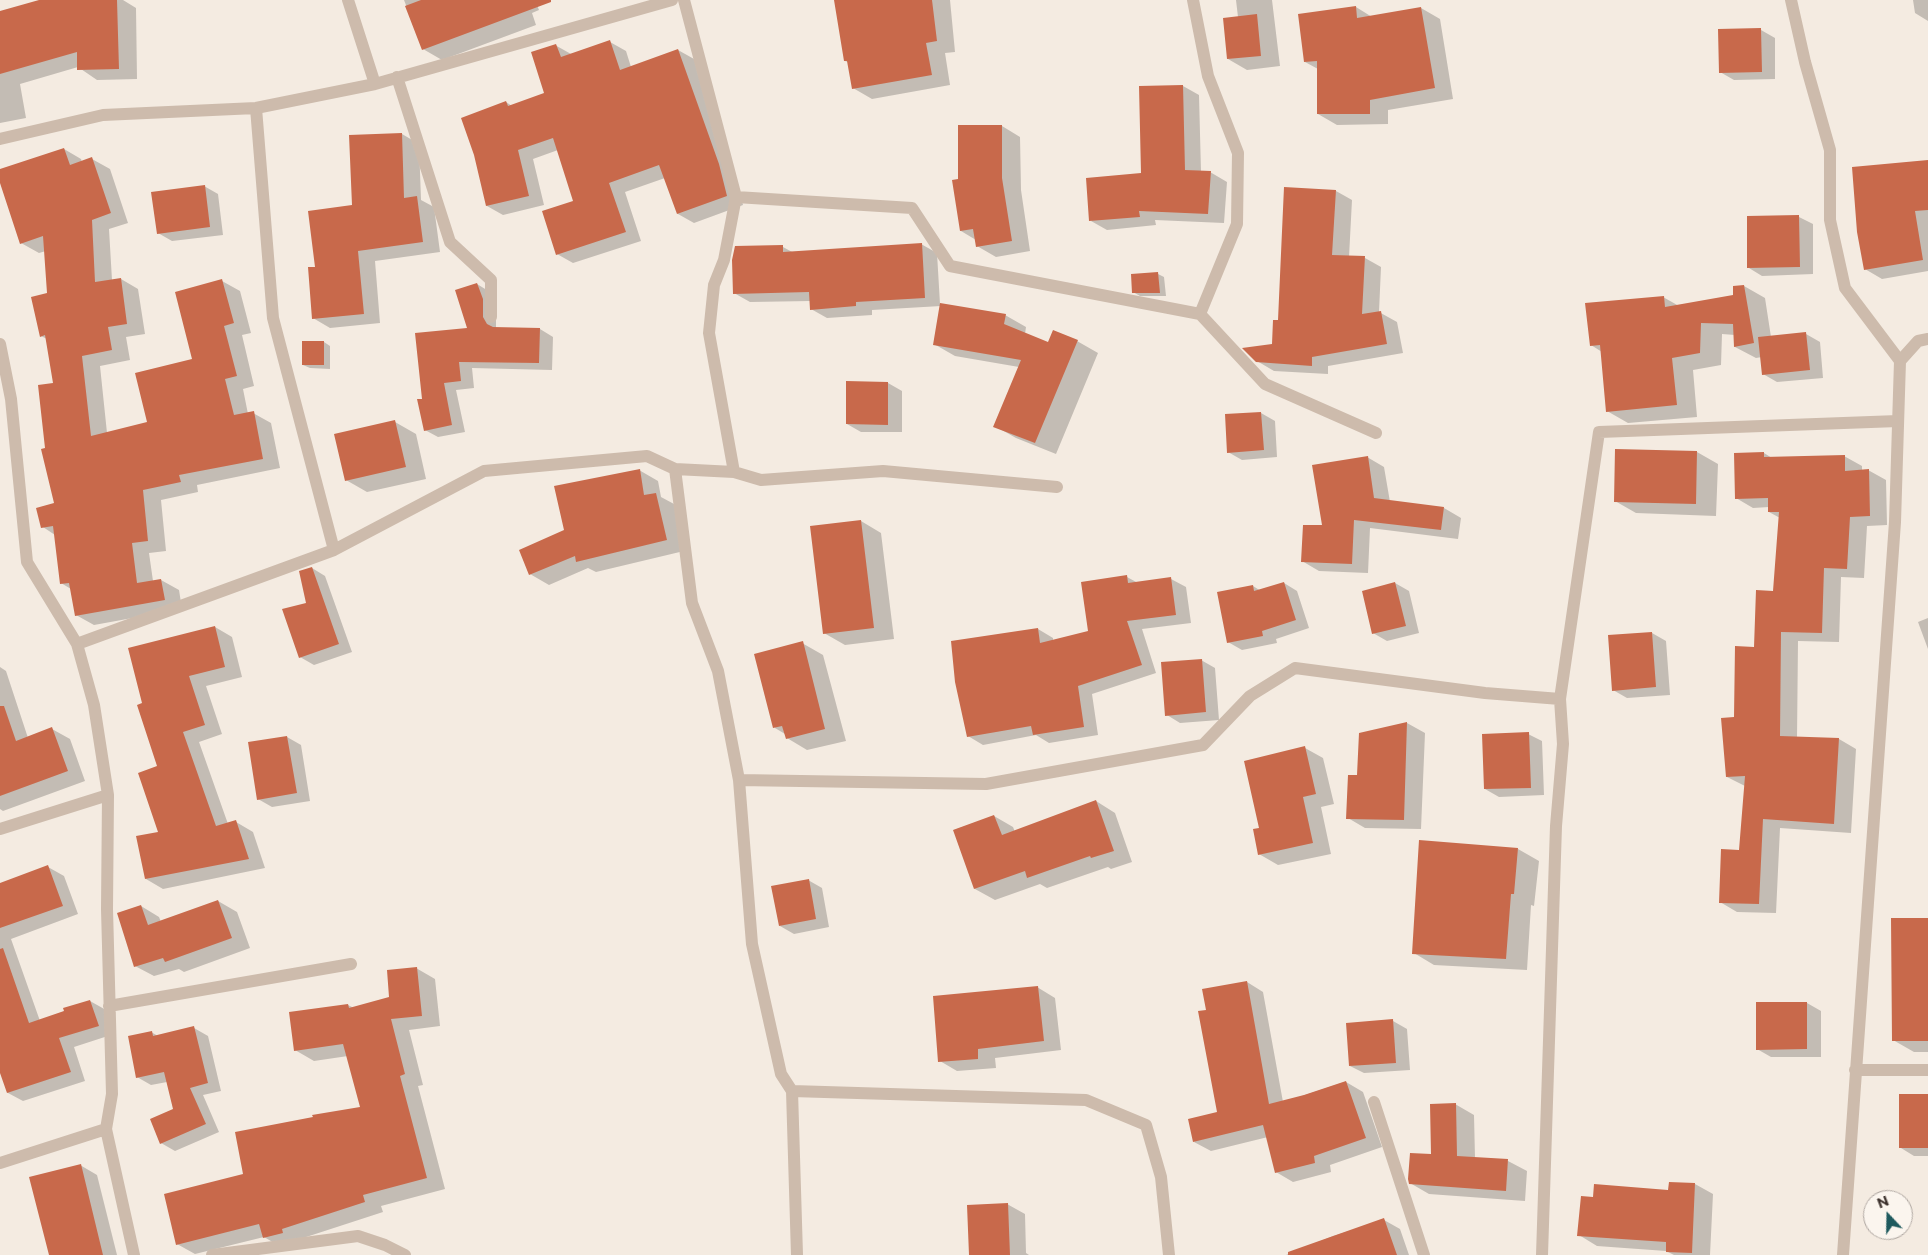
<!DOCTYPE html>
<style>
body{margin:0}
#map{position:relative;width:1928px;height:1255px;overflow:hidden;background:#f4ebe1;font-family:Montserrat,sans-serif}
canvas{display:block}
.north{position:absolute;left:1863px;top:1190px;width:50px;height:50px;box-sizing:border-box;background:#fbf5ee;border:1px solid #aea6a0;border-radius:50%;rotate:339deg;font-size:14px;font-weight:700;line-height:20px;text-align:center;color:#3b302b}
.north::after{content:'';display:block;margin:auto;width:18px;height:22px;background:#1f5a5e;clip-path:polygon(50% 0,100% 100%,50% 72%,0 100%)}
</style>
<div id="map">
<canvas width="1928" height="1255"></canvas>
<div class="north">N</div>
</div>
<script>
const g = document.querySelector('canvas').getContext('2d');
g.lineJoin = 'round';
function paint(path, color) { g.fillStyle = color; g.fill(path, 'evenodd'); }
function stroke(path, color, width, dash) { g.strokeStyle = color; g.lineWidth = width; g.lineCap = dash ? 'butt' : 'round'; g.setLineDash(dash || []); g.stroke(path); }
paint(new Path2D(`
 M44,0H123L136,8L137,79L97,80L78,67L20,84L26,118L0,123V13Z
 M404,0H535L539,10L532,13L536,25L442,60L423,49Z
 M835,0H950L955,52L945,53L950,85L872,99L853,88L848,62L845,61Z
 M1236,0H1272L1280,66L1247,70L1228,59L1238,17Z
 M1913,0H1928V21L1915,13Z
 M1356,7L1372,17L1421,8L1440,19L1453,99L1388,110V124L1337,125L1318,114V69L1305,62Z
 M1761,30L1775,38V79L1734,80L1720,72Z
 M610,42L626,51L631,67L678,50L694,59L734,174L743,205L694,223L678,214L665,178L625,192L641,241L573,263L557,254L575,201L558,150L533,159L544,205L503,215L487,206L506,102L512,106L546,94L555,45L571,54Z
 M1183,86L1199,95L1201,172H1210L1227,182L1224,223L1155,220L1156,225L1107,230L1091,221L1142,175Z
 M1002,126L1020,137L1021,190L1030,251L996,257L977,246L976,240L961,231L959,180Z
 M402,134L419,144L421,200L434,207L440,252L375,261L380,323L330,328L313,318L316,268L353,206Z
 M64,149L81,159L82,162L92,159L110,169L128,223L109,229L112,280L121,279L138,289L145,334L126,337L130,360L100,366L107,433L148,423L193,360L222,281L240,291L251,333L242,335L254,386L243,389L248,414L253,413L271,423L280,468L197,485L198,492L161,500L166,551L149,553L153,581L161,580L179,590L182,609L94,625L76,615L71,589L61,583L55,535L43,527L56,504L47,449L55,384L47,339L41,336L49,294L46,251L39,253L21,243L0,179V170Z
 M1928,161V271L1882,279L1865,269Z
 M204,186L218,194L223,235L172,241L158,233Z
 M1285,188L1336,191L1352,200L1349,257L1365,258L1381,267L1379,312L1397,322L1403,353L1328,366V374L1274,371L1257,361L1273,345L1279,322Z
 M1748,217H1799L1813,224V274L1762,276L1749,268Z
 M921,244L937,253L940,304L1005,315L1026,327L1025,334L1049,343L1077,341L1098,353L1056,454L1016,438L995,426L1019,367L955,356L934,344L941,306L872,310V315L827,318L811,309V301L750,302L734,293L783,247L794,253Z
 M1158,274L1164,277L1166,296H1140L1133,292Z
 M477,284L490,292L496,308V328L540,329L553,337L552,370L472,368L474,388L456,390L465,432L438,437L425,430L423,400L469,329Z
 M1744,286L1765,298L1771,337L1806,334L1820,342L1823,378L1777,382L1763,374L1762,357L1756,358L1735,347V335L1722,334L1721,365L1693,370L1697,417L1628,423L1607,411L1602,352L1591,345L1663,297L1679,306L1734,296Z
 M324,342L330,346V369L310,368L303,365Z
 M847,383H888L902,391V432H861L847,424Z
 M1261,413L1275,421L1277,457L1242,460L1228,452Z
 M395,422L416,434L426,479L367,492L346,480Z
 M1697,452L1718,464L1716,516L1636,513L1615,501Z
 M1764,453L1772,458L1844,456L1862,466V471L1868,470L1886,480L1887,525L1867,526L1864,578L1841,577L1839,642L1798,641L1797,738L1839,739L1856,749L1851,833L1780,828L1776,913L1737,912L1720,902L1741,851L1745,786L1727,777L1735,718L1774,592L1780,518L1769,512V507L1753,508L1736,498Z
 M1367,457L1384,467L1390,502L1444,508L1461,518L1458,539L1370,528L1368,573L1319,571L1302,561Z
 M639,470L658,481L661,497L674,504L684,551L596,572L588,568L549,585L530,574L565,531Z
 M861,521L881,533L894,639L845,645L824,633Z
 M312,568L325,576L352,652L314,665L300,657Z
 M1127,577L1138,583L1171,579L1186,587L1191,623L1142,629L1156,673L1092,694L1098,735L1049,743L1036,735L983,745L968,736L1038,629L1053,638V642L1089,632Z
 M1284,583L1297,591L1309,628L1276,639L1277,643L1242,650L1228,642L1253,586L1261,591Z
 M1395,583L1409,591L1419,633L1387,641L1373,633Z
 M1928,618V649L1918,622Z
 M215,627L232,637L242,677L206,686L222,734L199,742L228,824L236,822L253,832L265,868L163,889L146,879L160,832L159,766L143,704Z
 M1652,633L1666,641L1670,695L1627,698L1613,690L1609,636Z
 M802,643L823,655L846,741L807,750L787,738L785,734L775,728Z
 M1201,660L1215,668L1219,720L1180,723L1167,715Z
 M0,667L6,671L28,738L52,729L70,739L85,781L3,811L0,809Z
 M1407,723L1425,733L1421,829L1365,828L1348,818L1359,776L1360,734Z
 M1528,734L1542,741L1544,795L1499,797L1485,789Z
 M287,737L301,745L310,801L272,807L258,799Z
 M1305,748L1323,758L1334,804L1321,807L1331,854L1278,865L1259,854L1261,829Z
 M1096,801L1115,813L1132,862L1111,869L1108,867L1047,888L1040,884L995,900L975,889L954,830L994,816L1013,827L1015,832Z
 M1518,849L1539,861L1534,906L1531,905L1527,970L1434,965L1414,953Z
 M48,867L64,876L78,914L11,939L40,1021L90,1001L106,1010L114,1034L74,1047L85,1081L23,1101L8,1093L0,1069V884Z
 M808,880L822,888L829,927L794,934L780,926Z
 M218,901L237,912L250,948L184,972L179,969L154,976L135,966L141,906L159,917L161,922Z
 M1928,919V1052H1914L1893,1040Z
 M416,968L435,979L440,1026L409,1030L423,1085L418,1086L445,1189L381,1206L383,1212L300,1239L283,1248L264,1237L195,1254L177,1244L244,1175L361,1108L348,1056L314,1061L295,1050L348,1005L354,1008L391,998Z
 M1247,982L1263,992L1283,1102L1346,1082L1363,1092L1382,1147L1330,1165L1331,1172L1293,1182L1276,1172L1268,1137L1211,1151L1194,1142L1219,1113L1207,1011Z
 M1037,987L1055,998L1061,1050L995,1058L996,1068L957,1071L940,1061Z
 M1807,1003L1821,1011V1057H1771L1757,1049V1004Z
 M1393,1021L1407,1029L1410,1070L1364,1073L1350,1066Z
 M194,1028L208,1036L221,1091L203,1095L219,1132L175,1151L161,1143L174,1110L167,1082L151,1085L137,1077L151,1032L158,1036Z
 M1928,1095V1156H1914L1901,1148Z
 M1455,1104L1474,1115L1475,1158L1508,1161L1527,1171L1525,1201L1429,1194L1410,1183L1433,1155Z
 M80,1165L97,1175L117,1255H50Z
 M1695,1184L1713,1194L1710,1255H1674L1666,1251L1597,1246L1579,1235L1594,1198L1670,1192Z
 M1007,1204L1025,1214L1026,1253L1029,1255H970Z
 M1384,1220L1400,1229L1409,1255H1286L1333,1236Z`), '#0003');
paint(new Path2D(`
 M39,0H117L119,69L77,70V52L0,74V11Z
 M421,0H551V2L422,50L405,6Z
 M834,0H932L937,41L926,43L932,75L852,89L847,61H844Z
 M1356,6L1357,18L1421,7L1435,88L1370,100V114H1317V61L1304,62L1298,14Z
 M1257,14L1261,56L1227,59L1223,18Z
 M1761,28L1762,72L1719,73L1718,29Z
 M610,40L620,70L678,49L719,164L727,196L677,214L659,165L609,183L626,232L556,255L542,211L573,201L553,138L518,150L529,196L486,206L474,155L461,118L506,101L508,106L544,93L531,52L556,44L561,57Z
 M1183,85L1185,170L1211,171L1208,214L1139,211L1140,217L1089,221L1086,178L1141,173L1139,86Z
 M958,125H1002V178L1012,241L976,247L973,229L960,231L952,180L958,179Z
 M402,133L404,198L417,196L423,242L358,251L364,314L312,319L308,267H315L308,211L352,205L349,135Z
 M64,148L70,165L92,157L111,213L92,220L95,282L121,278L127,324L108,327L112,350L82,356L91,436L147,422L135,373L192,359L175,292L222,279L234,323L224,326L237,376L225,379L234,415L254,411L263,459L179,475L181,482L143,490L148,541L132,543L137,583L161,579L165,600L75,616L69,583L60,584L53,526L41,528L36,508L54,503L41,449L45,448L38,385L53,383L45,335L40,337L31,297L47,293L43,236L20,244L0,183V169Z
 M1928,160V210L1915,211L1923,260L1864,270L1857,232L1852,167Z
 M205,185L210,227L157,234L151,192Z
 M1284,187L1336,190L1332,255L1365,256L1362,314L1381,311L1387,344L1312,357V366L1256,362L1242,348L1272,344L1273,320H1278Z
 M1799,215L1800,267L1747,268V216Z
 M922,243L925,298L856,302V306L810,310L809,292L733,294L732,260L735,246L783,245V252Z
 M1158,272L1160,293H1132L1131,274Z
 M477,283L483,299V317L487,324L493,327L540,328L539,363L459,362L461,381L444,383L452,425L424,431L417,399H422L415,333L467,328L455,290Z
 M1744,285L1754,343L1734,347L1733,324L1701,323L1700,353L1672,358L1677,405L1606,412L1600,345L1590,346L1585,303L1664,296L1665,307L1733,295V286Z
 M940,303L1006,314L1004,324L1048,342L1053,330L1078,340L1035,443L993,427L1021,360L933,345Z
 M1806,332L1810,370L1762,375L1758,337Z
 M302,341H324V365H302Z
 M846,381L888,382V425L846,424Z
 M1261,412L1264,450L1227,453L1225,414Z
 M395,420L406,467L345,481L334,434Z
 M1615,449L1697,451L1696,504L1614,502Z
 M1764,452V457L1845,455V471L1869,469L1870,516L1850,517L1847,569L1824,568L1822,633L1781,632L1780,736L1839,738L1834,824L1763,819L1759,904L1719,903L1721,849L1739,850L1745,776L1726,777L1721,718L1734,717L1735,646L1754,647L1756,590L1773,591L1779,512H1768V498L1735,499L1734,453Z
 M1368,456L1374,498L1444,507L1441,530L1354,520L1352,564L1301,562L1303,525H1322L1312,465Z
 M640,469L644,495L656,493L667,540L576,562L575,556L529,575L519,550L564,530L554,486Z
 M861,520L874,628L823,634L810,526Z
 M312,567L339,644L299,658L282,609L306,603L299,571Z
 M1127,575L1128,583L1171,577L1176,615L1127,621L1142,665L1078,686L1084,727L1033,735L1031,726L967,737L955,682L951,641L1038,628L1040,643L1088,631L1081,582Z
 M1284,582L1296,620L1262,631L1263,636L1227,643L1217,592L1253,585L1254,591Z
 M1395,582L1406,626L1372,634L1362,591Z
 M215,626L225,667L189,676L205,725L183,732L216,826L236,820L249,859L145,879L136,836L158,832L138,773L157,766L137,705L142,703L128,648Z
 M1652,632L1656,687L1612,691L1608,635Z
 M803,641L825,729L786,739L782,726L773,728L754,654Z
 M1202,659L1206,712L1165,716L1161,662Z
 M0,706H4L16,741L52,727L68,771L0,796Z
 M1407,722L1404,820L1346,819L1348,775H1357L1359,733Z
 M1529,732L1531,788L1484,789L1482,734Z
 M287,736L297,793L257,800L248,742Z
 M1305,746L1316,794L1303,797L1313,843L1258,855L1253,829L1259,828L1244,761Z
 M1096,800L1114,851L1091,858L1090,856L1027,878L1025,871L974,889L953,830L994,815L1002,835Z
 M1419,840L1518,848L1514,894H1511L1506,959L1412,954Z
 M48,865L63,906L0,928V883Z
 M809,879L816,919L779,926L771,886Z
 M218,900L232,938L165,962L163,958L134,967L117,913L141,905L148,925Z
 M1891,918H1928V1041H1892Z
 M3,948L29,1023L64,1011L63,1008L90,1000L99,1026L59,1038L71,1072L7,1093L0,1073V949Z
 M417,967L422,1016L391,1019L405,1074L400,1076L427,1178L363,1195L365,1202L282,1229L283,1233L263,1238L259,1224L176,1245L164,1194L243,1174L235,1132L313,1117L312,1115L360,1107L343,1044L294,1051L289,1012L348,1004L349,1008L389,997L387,970Z
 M1247,981L1269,1104L1304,1095L1346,1081L1366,1138L1314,1156L1315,1163L1275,1173L1263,1125L1193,1142L1188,1119L1217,1112L1198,1011L1206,1010L1202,989Z
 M1038,986L1044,1041L978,1049V1059L938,1062L933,996Z
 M1756,1002H1807V1049L1756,1050Z
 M1393,1019L1396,1063L1349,1066L1346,1023Z
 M194,1026L208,1083L190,1088L206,1124L160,1144L150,1119L173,1109L164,1072L136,1078L128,1036L152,1031L153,1036Z
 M1899,1094H1928V1148H1899Z
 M1456,1103L1457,1156L1508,1159L1506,1191L1409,1184L1408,1179L1410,1153L1431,1154L1430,1104Z
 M81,1164L103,1255H49L29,1177Z
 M1669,1182L1695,1183L1692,1253L1666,1252V1242L1577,1236L1581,1196L1593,1197L1594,1184L1668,1190Z
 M1008,1203L1010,1255H969L967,1205Z
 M1384,1218L1397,1255H1288V1252Z`), '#c8694b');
stroke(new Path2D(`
 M348,0L375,84
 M684,0L736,197L724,260L714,285L709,333L734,472
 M1791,0L1805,62L1830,150V220L1845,288L1900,361
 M397,77L450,242L491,280V317
 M256,108L273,318L334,550
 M0,139L103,115L256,108L375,84L672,0
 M736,197L912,208L950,266L1200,314L1237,224L1238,153L1208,76L1193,0
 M1200,314L1265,384L1376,433
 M0,344L11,399L27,562L77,644L94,705L108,795L107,909L112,1094L106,1129L134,1255
 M675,469L692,603L718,671L739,780L752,944L781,1074L792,1091L797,1255
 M77,644L334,550L484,471L647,456L675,469L734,472L761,480L883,471L1057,487
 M1560,699L1599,432L1898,421
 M739,780L986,784L1203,745L1250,696L1295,668L1485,693L1560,699L1563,744L1556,826L1542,1255
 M0,829L108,795
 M109,1006L351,964
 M1855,1070H1928
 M792,1091L1086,1100L1146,1125L1161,1177L1169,1255
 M1374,1102L1424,1255
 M0,1163L106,1129
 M212,1255L358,1236L385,1245L405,1255
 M1843,1255L1895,522L1900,361L1918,341L1928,339`), '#cdbbac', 12);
</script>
